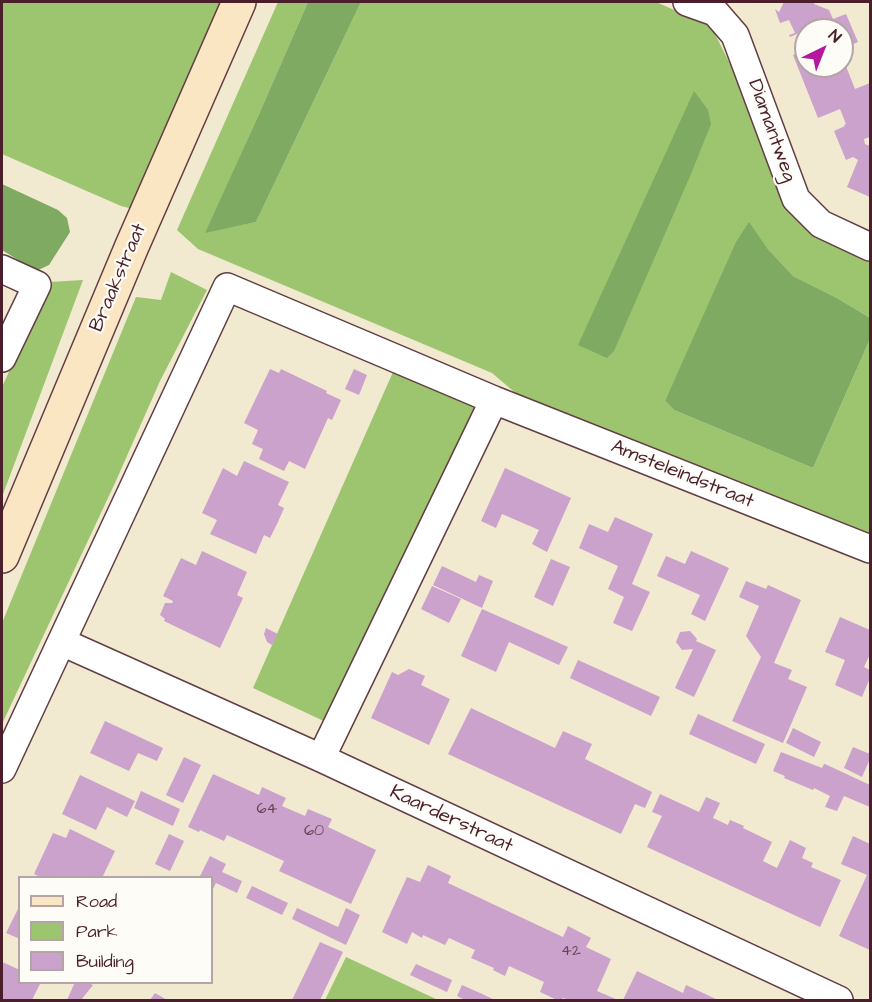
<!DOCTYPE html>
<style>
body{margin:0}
#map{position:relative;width:872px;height:1002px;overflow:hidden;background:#f1e9d0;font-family:"Architects Daughter",sans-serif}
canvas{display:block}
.frame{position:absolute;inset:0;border:3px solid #4a1f2b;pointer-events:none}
.legend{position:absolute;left:18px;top:876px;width:195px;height:108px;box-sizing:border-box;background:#fdfcf7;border:2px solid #b5a4a5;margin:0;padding:8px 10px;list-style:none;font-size:18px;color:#4a1f2b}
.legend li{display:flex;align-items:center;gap:12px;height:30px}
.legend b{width:30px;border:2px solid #b5a4a5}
.north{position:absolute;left:794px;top:18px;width:60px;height:60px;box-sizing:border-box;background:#fdfcf7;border:2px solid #b5a4a5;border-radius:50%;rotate:43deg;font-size:16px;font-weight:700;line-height:24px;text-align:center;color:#4a1f2b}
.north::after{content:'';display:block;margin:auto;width:21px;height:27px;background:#b5179e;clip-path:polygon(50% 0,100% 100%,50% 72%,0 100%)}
</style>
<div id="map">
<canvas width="872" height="1002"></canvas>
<div class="frame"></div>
<ul class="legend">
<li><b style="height:8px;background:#fbe6c4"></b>Road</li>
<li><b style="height:16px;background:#9dc46f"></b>Park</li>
<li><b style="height:16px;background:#cba2cc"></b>Building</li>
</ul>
<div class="north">N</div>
</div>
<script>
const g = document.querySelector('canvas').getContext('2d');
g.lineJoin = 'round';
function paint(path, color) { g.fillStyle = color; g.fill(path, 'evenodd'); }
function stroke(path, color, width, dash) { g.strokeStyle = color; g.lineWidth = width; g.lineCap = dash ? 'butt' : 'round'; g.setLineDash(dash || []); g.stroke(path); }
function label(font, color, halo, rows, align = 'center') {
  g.font = font + ' "Architects Daughter",sans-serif'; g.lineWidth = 4.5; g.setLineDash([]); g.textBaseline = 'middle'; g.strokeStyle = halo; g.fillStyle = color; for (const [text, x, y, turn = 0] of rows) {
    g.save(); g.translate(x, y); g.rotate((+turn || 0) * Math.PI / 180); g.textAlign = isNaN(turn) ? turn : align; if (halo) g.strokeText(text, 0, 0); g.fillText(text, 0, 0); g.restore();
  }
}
paint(new Path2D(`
 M2,2H223L133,209L121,206L2,154Z
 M278,2H308L259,114L206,232L256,222L361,2H656L711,26L747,98L791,204L870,259V318L837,298L793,276L768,249L749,223L665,401L674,410L813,468L870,339V542L525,401L492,373L198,249L177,230Z
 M171,272L207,290L160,381L115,483L2,724V623L136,297L161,300Z
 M83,280L2,497V387L50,282Z
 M397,363L469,391L479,409L328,723L253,688Z
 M346,957L438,1000H325Z`), '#9dc46f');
paint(new Path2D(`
 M308,2H361L256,222L205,233L259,114Z
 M694,91L708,110L711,124L691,174L614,351L607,358L578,345Z
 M2,184L58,210L67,218L70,232L49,265L36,271L2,250Z
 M749,222L768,249L793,276L837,298L870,318V339L813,468L674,410L665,401L736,242Z`), '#7eaa62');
paint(new Path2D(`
 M784,2H815L814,4L829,10L833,19L846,14L858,42L842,49V30H806L790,37L789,35L795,33L789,20L780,23L775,9L779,12Z
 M806,49V66H842V56L855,89L870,83V137L864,139L865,144L870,146V197L847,187L858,160L853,157L846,160L834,131L845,126L844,125L846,124L840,109L818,118L793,55Z
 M270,369L279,373L281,369L327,391L326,393L341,400L332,420L328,418L305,469L289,461L284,471L259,459L263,449L252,444L258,430L244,423Z
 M354,369L367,375L359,395L345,389Z
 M244,461L289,482L278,505L284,508L278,522L270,538L264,535L256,554L210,534L217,520L202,513L223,468L237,476Z
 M505,468L571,498L547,552L532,544L539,530L502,514L496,528L481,521Z
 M615,517L653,534L632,584L650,592L632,631L613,623L624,597L608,589L618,566L579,548L589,524L608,532Z
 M202,551L247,572L237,595L243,598L220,648L164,621L165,619L160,615L165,603H172L173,601L163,596L181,558L196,565Z
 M691,551L729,568L705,621L691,614L700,595L657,576L666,556L685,564Z
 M551,559L570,567L553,606L534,597Z
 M442,566L476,582L479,575L493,581L482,608L433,585Z
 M746,581L766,589L768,585L801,600L774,663L792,670L788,679L807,687L783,743L732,721L761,657L746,636L759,606L739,597Z
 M432,586L461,599L449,623L421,609Z
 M482,609L568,647L559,665L509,642L496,672L461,656Z
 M840,617L870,630V654L864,667L870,670V678L862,697L835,685L845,660L825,652Z
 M266,628L278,634L272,645L267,642L264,634Z
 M690,631L697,639L696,641L716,650L694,697L675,688L693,649L682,650L676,642L680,632Z
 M578,660L660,697L651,716L570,678Z
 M409,669L425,676L421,685L450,699L429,745L371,718L392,672L398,675Z
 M471,708L555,748L563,731L592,744L585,759L652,792L645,808L635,804L621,834L448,754Z
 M698,714L765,744L756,764L689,734Z
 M105,721L163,748L157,761L138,753L129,771L90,753Z
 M793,728L821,742L814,757L786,743Z
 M853,747L870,754V759L862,777L844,768Z
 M781,752L822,768L824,764H825L870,785V807L844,796L837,811L825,807L830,796L814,788L813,790L784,778L785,776L773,771Z
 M184,757L201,765L183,803L166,795Z
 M213,774L259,795L262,787L286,798L282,806L305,816L308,809L332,819L328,827L376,850L351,904L279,871L284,861L227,835L224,841L200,830L199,832L188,827Z
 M80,775L135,801L127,817L107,807L96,830L62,814Z
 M141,791L180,809L173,826L134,808Z
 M660,794L699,812L706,797L720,803L713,818L728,825L730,820L744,826L743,828L772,842L763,861L777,868L790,840L806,848L802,858L813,863L811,867L841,880L820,927L647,847L662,816L652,812Z
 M70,829L115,851L102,878H42L34,874L53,833L66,838Z
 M169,834L184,841L170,871L155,864Z
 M853,836L870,844V950L839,936L867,875L841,864Z
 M210,856L226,864L222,872L242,881L237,893L216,883L212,891V878H199Z
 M428,865L451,876L448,883L563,937L568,926L591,938L586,947L611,959L597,991L618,1000H569L563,998L561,1000H557L540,992L544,982L509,966L505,976L493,970L494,968L471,958L475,950L449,938L445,945L423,935L422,938L412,932L407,944L382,932L407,877L420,882Z
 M252,886L288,903L282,915L246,898Z
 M20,905V939L6,933Z
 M297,908L338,927L346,908L360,915L346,945L292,919Z
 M320,942L343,952L320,1000H292Z
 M2,962L20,970V982H41L32,1000H2Z
 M416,964L452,980L447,992L410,975Z
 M637,971L683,993L686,985L718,1000H623Z
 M75,982H86L93,985L81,1000H67Z
 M462,985L480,993L495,1000H465L457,996Z
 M155,993L167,1000H150Z`), '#cba2cc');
const street = new Path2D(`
 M687,2L715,12L735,35L796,199L821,224L870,247
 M2,269L37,285L2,358
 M62,642L321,758L839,1000
 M321,758L494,400
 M2,769L227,287L494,400L870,549`);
const secondary = new Path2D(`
 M2,556L132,246L239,2`);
stroke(street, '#633d44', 30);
stroke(secondary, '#633d44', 36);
stroke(street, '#fff', 27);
stroke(secondary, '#fbe6c4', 33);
label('16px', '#6a4053', null, [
 ["64",267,810],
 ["60",314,832],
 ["42",571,952]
]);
label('20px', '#4a1f2b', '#fdfcf7', [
 ["Diamantweg",771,131,70],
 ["Braakstraat",119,278,-67],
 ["Amsteleindstraat",682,475,22],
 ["Kaarderstraat",451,820,25]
]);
</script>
